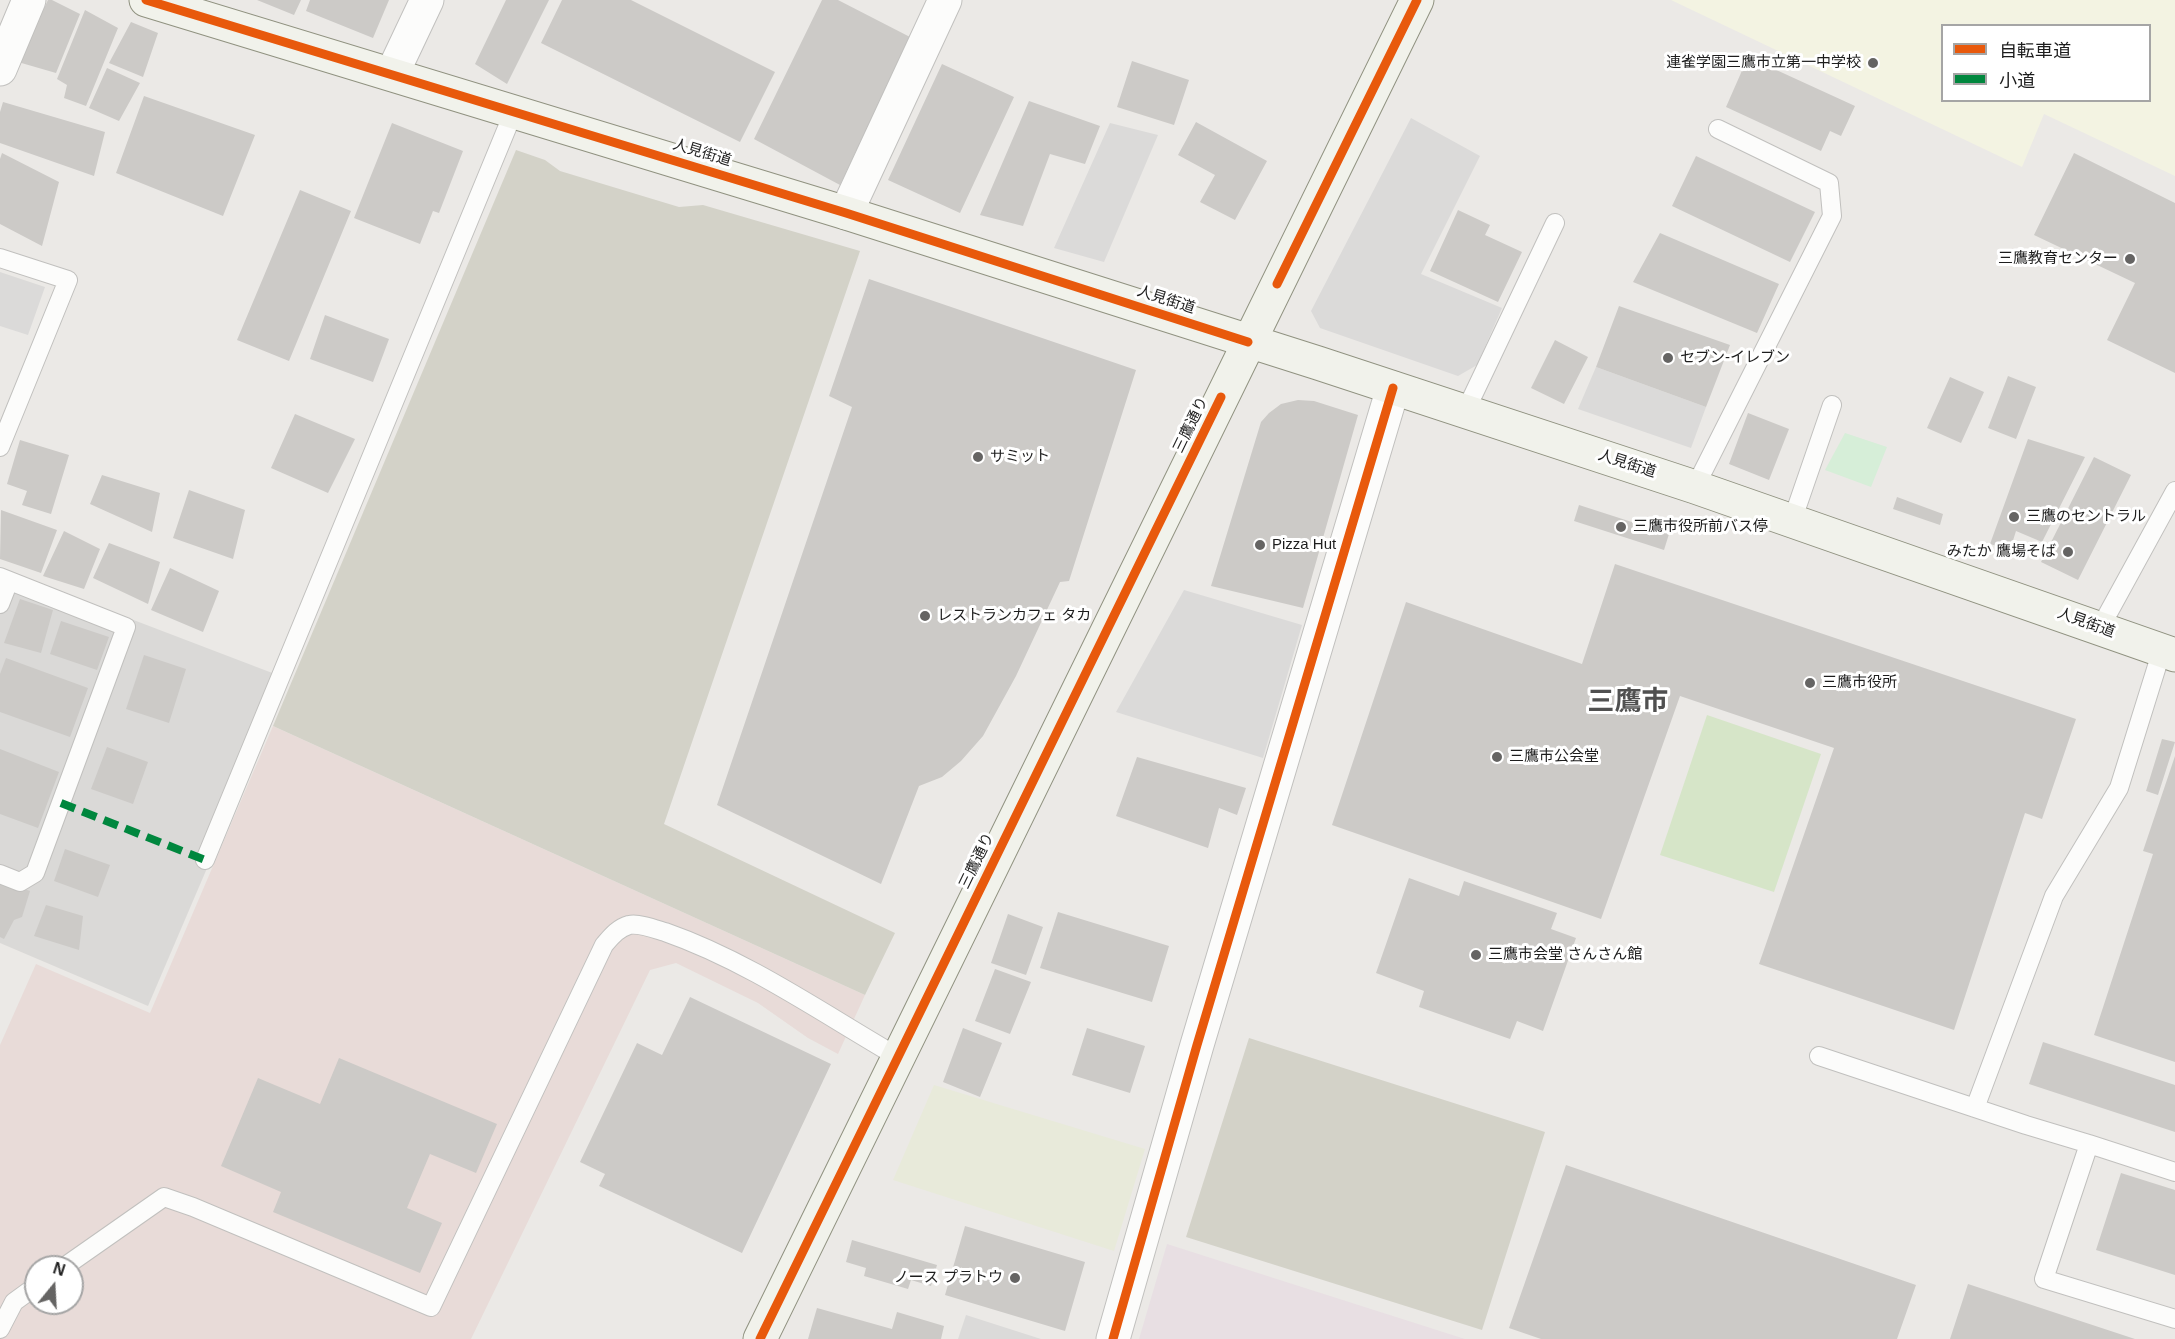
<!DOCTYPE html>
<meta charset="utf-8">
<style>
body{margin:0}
#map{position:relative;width:2175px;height:1339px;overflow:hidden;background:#ebe9e6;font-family:Arial,"Noto Sans JP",sans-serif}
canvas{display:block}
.legend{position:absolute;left:1941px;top:24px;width:210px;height:78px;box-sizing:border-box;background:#fff;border:2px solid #a5a5a5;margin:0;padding:8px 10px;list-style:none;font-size:18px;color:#1d1d1d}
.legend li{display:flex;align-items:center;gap:12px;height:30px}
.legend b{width:30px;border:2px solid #a5a5a5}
.north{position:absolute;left:24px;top:1255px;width:60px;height:60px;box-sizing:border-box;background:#fff;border:2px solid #a5a5a5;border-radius:50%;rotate:18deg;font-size:16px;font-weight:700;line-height:24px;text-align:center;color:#1d1d1d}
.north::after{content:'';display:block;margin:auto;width:21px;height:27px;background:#656463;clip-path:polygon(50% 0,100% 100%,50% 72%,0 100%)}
</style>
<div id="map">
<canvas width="2175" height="1339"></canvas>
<ul class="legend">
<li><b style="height:8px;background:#e8590c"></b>自転車道</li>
<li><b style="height:8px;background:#00873e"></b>小道</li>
</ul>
<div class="north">N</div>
</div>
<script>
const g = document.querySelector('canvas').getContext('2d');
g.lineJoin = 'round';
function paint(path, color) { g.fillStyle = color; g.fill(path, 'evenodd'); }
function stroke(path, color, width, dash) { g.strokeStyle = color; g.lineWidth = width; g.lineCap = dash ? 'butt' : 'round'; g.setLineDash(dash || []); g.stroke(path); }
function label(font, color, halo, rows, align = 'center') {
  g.font = font + ' Arial,"Noto Sans JP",sans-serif'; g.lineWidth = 6; g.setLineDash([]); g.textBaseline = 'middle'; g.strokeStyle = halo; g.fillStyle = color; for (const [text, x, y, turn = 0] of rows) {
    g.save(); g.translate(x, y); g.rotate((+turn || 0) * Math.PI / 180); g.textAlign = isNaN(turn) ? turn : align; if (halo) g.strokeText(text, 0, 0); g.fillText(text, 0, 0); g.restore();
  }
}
paint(new Path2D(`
 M0,569L288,679L148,1006L0,943Z`), '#dad9d7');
paint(new Path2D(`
 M273,726L865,995L838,1054L808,1038L758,1003L676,963L650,970L471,1339H0V1045L36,964L150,1013ZM36,1267H72V1303H36Z`), '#e8dbd8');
paint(new Path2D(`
 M1167,1244L1465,1339H1139Z`), '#e8dfe3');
paint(new Path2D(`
 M1671,0H2175V176L2044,114L2022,167ZM1942,26H2150V100H1942Z`), '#f3f3e2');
paint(new Path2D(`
 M516,150L545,160L560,171L679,207L703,205L860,251L664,824L895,933L865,995L273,726Z
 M1249,1038L1545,1132L1482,1330L1186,1237Z`), '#d3d2c8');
paint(new Path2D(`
 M934,1085L1145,1149L1114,1251L893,1180Z`), '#e8eada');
paint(new Path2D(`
 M1707,715L1821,754L1774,892L1660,855Z`), '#d6e5c8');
paint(new Path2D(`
 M1845,433L1887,447L1871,487L1825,470Z`), '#d6eed8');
paint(new Path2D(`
 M1411,118L1480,156L1421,274L1502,308L1477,365L1458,376L1320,328L1311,311Z
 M1110,123L1158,135L1104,262L1054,248Z
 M0,272L45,287L28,335L0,326Z
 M1596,367L1706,407L1691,448L1578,409Z
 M1184,590L1302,625L1263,758L1116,712Z
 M966,1315L1041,1339H958Z`), '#dbdad9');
paint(new Path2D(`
 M48,0H52L80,14L56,73L18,62Z
 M257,0H301L294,15Z
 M310,0H389L373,38L306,11Z
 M506,0H549L507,84L475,64Z
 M562,0H631L775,72L740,142L541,43Z
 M822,0H838L910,37L840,185L754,139Z
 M85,10L118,28L86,106L64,98L67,85L57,79Z
 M131,22L158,33L143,77L109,63Z
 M1748,57L1855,106L1841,136L1830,131L1821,151L1726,107Z
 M1132,61L1189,80L1174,125L1117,107Z
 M942,64L1014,97L960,213L888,180Z
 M107,68L140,83L119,121L89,108Z
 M144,96L255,135L223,216L116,173Z
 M1029,101L1100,126L1085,164L1050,154L1023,226L980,215Z
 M3,102L105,132L94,176L0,143V112Z
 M1196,122L1267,161L1235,220L1200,202L1215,175L1178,155Z
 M392,123L463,151L439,213L433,211L420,244L354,218Z
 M2,153L59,182L42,246L0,224V159Z
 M2074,153L2175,203V373L2107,340L2135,283L2034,235Z
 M1696,156L1815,212L1790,262L1672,206Z
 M300,190L351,211L289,361L237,340Z
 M1458,210L1490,225L1485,235L1522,252L1498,302L1430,271Z
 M1660,233L1779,284L1757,333L1633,282Z
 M869,279L1136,370L1069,581L1060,582L1016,676L983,736L961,761L942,777L919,786L881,884L717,805L852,407L829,396Z
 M1619,306L1730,345L1706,407L1596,367Z
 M325,315L389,339L373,382L310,359Z
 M1555,340L1588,357L1564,404L1531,388Z
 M2008,376L2036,387L2016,439L1988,428Z
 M1950,377L1984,392L1961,443L1927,428Z
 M1298,400L1314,401L1358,415L1303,608L1211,586L1261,422L1269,413L1281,404Z
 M1748,413L1789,429L1769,480L1729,464Z
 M295,414L355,439L328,493L271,468Z
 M2028,439L2085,457L2042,542L2016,531L2010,550L1990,544Z
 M20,440L69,455L51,514L22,505L27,491L7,484Z
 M2094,457L2131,475L2078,580L2041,562Z
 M102,475L160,493L152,532L90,504Z
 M189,490L245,510L233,559L173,538Z
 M1897,497L1943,514L1940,525L1893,509Z
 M1579,505L1669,534L1664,550L1574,521Z
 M1,510L57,530L41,573L0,559Z
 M64,531L100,549L84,589L43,576Z
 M109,543L160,562L148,604L93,578Z
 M1615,564L2076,719L2042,819L2025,813L1954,1030L1759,964L1834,748L1680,696L1601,919L1332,825L1406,602L1582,664Z
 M170,568L219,591L203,632L151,610Z
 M20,599L53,610L41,653L4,643Z
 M61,621L109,637L97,670L50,654Z
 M144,655L186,669L169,723L126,709Z
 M6,658L88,688L70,737L0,712V674Z
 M2162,739L2175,742L2158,795L2146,791Z
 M107,747L148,762L133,804L91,789Z
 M0,749L59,772L38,828L0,814Z
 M2175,756V1062L2094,1035L2153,854L2143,851Z
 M1137,757L1246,788L1237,815L1219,808L1208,848L1116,816Z
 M65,849L110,865L98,897L54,881Z
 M1409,878L1459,896L1464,881L1557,913L1551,929L1576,938L1543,1031L1517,1021L1510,1039L1419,1007L1424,991L1376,973Z
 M0,881L30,891L22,917L14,920L4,939L0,937Z
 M46,905L83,916L79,950L34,936Z
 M1058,912L1169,946L1152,1002L1040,968Z
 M1008,914L1043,927L1026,975L991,963Z
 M995,969L1031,982L1010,1034L975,1021Z
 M690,997L831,1064L742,1253L599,1186L605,1174L580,1162L637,1043L662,1055Z
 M963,1028L1002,1043L980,1097L943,1082Z
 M1087,1028L1145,1046L1130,1093L1072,1075Z
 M2043,1042L2175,1085V1132L2029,1084Z
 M339,1058L497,1124L476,1173L430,1154L407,1208L442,1223L420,1273L273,1212L281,1192L221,1166L258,1078L320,1104Z
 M1566,1165L1916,1285L1897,1339H1541L1509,1328Z
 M2121,1173L2175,1190V1275L2096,1250Z
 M965,1226L1085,1262L1065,1331L945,1295Z
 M852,1240L937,1265L931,1286L911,1280L908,1289L864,1276L866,1268L846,1262Z
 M1968,1284L2135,1339H1950Z
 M817,1308L892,1329L897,1312L944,1326L941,1339H808Z`), '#cccac7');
const lane = new Path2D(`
 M0,258L68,280L0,447
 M1465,412L1555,223
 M1695,487L1832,216L1829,183L1718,129
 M1792,521L1832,405
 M0,577L126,627L35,873L20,882L0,874
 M0,604L9,581
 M2100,628L2175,491
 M2162,650L2119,788L2054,896L1975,1108L2026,1125L2089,1144L2044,1279L2175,1319
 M205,860L514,111
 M1819,1056L1975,1108
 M2089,1144L2175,1172
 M64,1267L164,1197L193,1207L431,1307L604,945C611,937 618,928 629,925C639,923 655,929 665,932C748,961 822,1013 898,1057
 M0,1329L14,1302L36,1286`);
const street = new Path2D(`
 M0,69L29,0
 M392,74L427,0
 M846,213L945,0
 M1113,1339L1197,1045L1393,388`);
const secondary = new Path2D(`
 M146,0L846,213L1318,363L1695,487L2175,655
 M760,1339L1417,0`);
stroke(lane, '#c1c0be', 20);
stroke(street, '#c1c0be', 35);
stroke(secondary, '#909280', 35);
stroke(lane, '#fcfcfb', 18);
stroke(street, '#fcfcfb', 33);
stroke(secondary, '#f1f2eb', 33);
stroke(new Path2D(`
 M61,803L205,860`), '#00873e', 8, [15, 8]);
stroke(new Path2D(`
 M146,0L846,213L1248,342
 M1277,284L1417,0
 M760,1339L1221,397
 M1113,1339L1197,1045L1393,388`), '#e8590c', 9);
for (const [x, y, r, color] of [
 [1873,63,6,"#656463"],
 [2130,259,6,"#656463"],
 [1668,358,6,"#656463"],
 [978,457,6,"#656463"],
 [2014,517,6,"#656463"],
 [1621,527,6,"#656463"],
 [1260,545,6,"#656463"],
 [2068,552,6,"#656463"],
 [925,616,6,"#656463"],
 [1810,683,6,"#656463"],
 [1497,757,6,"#656463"],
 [1476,955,6,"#656463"],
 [1015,1278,6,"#656463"]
]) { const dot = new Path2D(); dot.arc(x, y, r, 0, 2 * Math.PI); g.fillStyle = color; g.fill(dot); stroke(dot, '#fff', 2); }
label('15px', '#1d1d1d', '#fff', [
 ["連雀学園三鷹市立第一中学校",1861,63,"right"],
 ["三鷹教育センター",2118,259,"right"],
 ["セブン-イレブン",1680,358],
 ["サミット",990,457],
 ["三鷹のセントラル",2026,517],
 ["三鷹市役所前バス停",1633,527],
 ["Pizza Hut",1272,545],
 ["みたか 鷹場そば",2056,552,"right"],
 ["レストランカフェ タカ",937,616],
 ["三鷹市役所",1822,683],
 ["三鷹市公会堂",1509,757],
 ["三鷹市会堂 さんさん館",1488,955],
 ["ノース プラトウ",1003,1278,"right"]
], 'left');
label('15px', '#1d1d1d', '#fff', [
 ["人見街道",702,153,17],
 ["人見街道",1166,300,18],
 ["三鷹通り",1191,425,-64],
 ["人見街道",1627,464,18],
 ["人見街道",2086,623,20],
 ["三鷹通り",977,861,-64]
]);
label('bold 27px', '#505050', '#fff', [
 ["三鷹市",1628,703]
]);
</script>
